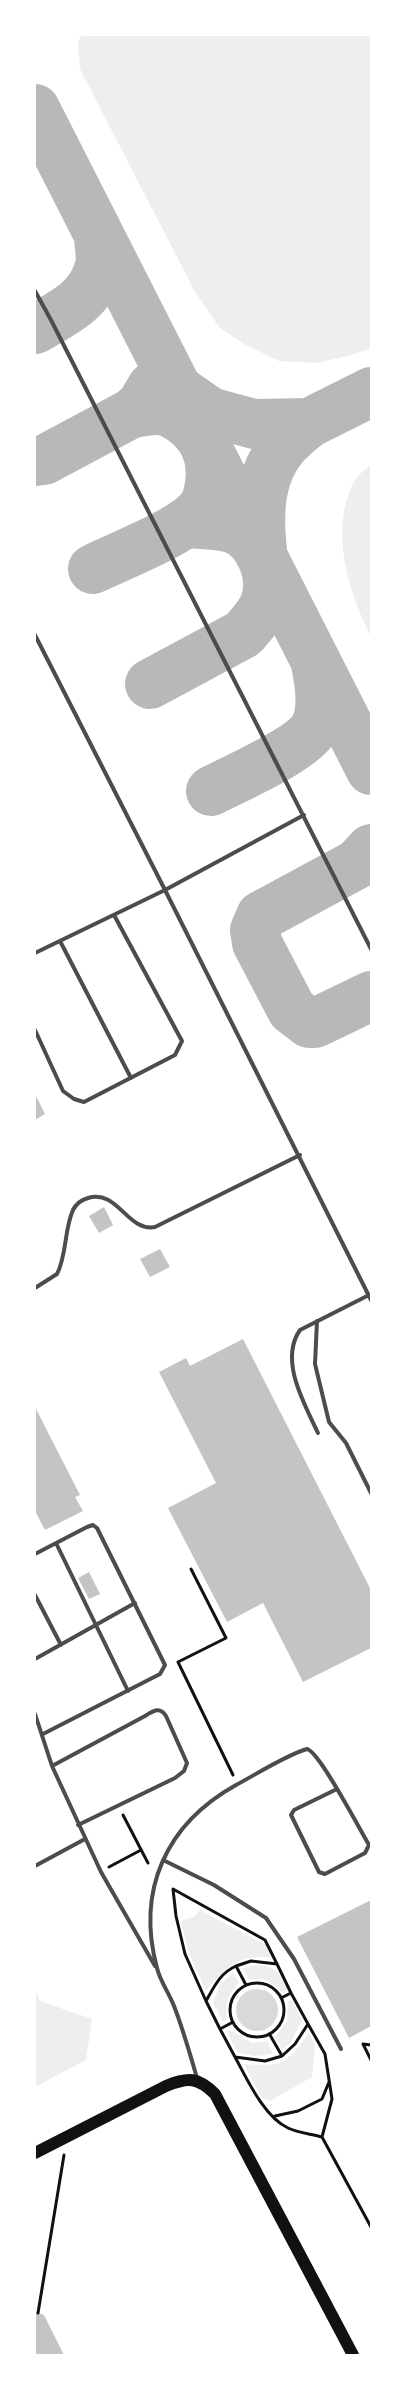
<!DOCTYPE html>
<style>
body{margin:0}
#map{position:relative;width:406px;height:2390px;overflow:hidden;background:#fff;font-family:"DejaVu Sans",sans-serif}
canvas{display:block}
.frame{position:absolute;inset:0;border:36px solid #fff;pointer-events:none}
</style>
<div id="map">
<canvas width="406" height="2390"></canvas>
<div class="frame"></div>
</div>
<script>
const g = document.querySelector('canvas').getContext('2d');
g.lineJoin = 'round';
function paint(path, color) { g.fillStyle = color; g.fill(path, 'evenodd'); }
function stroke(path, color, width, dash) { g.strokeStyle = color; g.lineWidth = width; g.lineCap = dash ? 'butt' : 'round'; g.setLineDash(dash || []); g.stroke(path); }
paint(new Path2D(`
 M81,35H371V348L351,355L317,363L279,361L244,344L219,327L194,290L80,69L78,44Z
 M371,464V637C349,593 329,531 353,484C356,476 365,470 371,464Z
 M200,1910L266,1945L271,1958C240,1953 225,1968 206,1991L188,1951L181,1921L195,1916Z
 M257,1965C277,1967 279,1972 288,1989L282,1993C273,1981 262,1977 248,1980L243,1968Z
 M233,1972L239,1983C228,1995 225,2003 227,2019L223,2022L213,2003L220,1985Z
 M35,1989L40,2001L92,2019L86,2060L35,2087Z
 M292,2000L302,2020L291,2042L282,2050L275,2037L287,2021L288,2001Z
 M230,2030L252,2043L267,2041L273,2054L255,2056L238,2053L226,2031Z
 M309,2032L315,2045L312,2077L270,2101L262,2098L244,2064C281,2067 288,2064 309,2032Z`), '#eee');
paint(new Path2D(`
 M236 2010a21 21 0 1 1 42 0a21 21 0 1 1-42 0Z`), '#d9d9d9');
stroke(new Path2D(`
 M35,109L371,770
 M35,329C63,313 92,300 100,266C102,257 99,245 99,235
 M177,389L210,412L254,424L309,423L371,392
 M35,461L44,460L132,413L142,404L152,387
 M262,551C258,513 258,474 286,443C293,436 301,429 309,423
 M93,569C121,555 184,532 202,508C207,501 209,491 210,483C214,453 200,428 173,414C161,407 146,411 132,413
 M150,684L243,634C251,625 261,614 265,603C275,576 259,537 232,528C217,524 201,524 185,523
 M211,791C236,778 306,748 316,725C324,706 320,683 316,664
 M371,849L357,864L261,916L255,930L257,943L292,1010L309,1023H315L371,996`), '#b8b8b8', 50);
paint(new Path2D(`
 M35,1094L45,1114L35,1120Z
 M104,1207L113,1225L99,1233L89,1216Z
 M160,1249L170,1267L150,1277L140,1259Z
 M243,1339L371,1590V1648L303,1682L263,1603L227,1622L168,1508L216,1483L159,1372L186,1358L190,1366Z
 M35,1407L80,1495L75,1497L83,1511L45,1530L35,1511Z
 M89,1572L100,1594L89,1599L78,1578Z
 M371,1900V2026L349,2038L297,1937Z
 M35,2312L44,2315L64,2355H35Z`), '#c4c4c4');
stroke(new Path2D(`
 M191,1569L226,1638L178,1662L233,1775
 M123,1815L148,1863
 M109,1867L141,1850
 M236,1966L251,1961L277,1964L291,1993
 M230 2010a27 27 0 1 1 54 0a27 27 0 1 1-54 0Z
 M206,2001L185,1954L176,1916L173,1889L265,1940L277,1964
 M233,2022L220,2029L235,2057L265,2061L282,2056
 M308,2024L325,2054L332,2099L322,2137L371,2227
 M220,2029L206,2001C214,1987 220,1973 236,1966L246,1985
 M270,2035L282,2056L295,2044L308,2024L291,1993L281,1998
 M363,2044L371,2060
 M363,2044L371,2045
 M235,2057C247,2079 264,2117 288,2128C298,2133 312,2134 322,2137
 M275,2116L298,2111L322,2099L329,2082
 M38,2313L64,2155`), '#111', 3);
stroke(new Path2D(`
 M35,291L51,320L371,949
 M35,635L165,890L304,815
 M60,941L131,1078
 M35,953L165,890L371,1300
 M35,1030L63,1091L74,1099L84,1102L175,1055L182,1041L114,915
 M35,1288L57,1274C67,1255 64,1230 73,1210C76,1204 81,1200 88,1198C118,1189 127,1232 155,1227L300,1155
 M317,1321L315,1364L329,1422L346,1443L371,1493
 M318,1433C304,1403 279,1360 300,1330L369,1295
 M56,1543L128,1691
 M35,1554L87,1527L93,1525L97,1528L165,1665L160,1674L43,1734
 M35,1595L61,1645
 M35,1659L135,1603
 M35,1714L52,1766
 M78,1825L175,1778L184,1771L187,1763L166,1716C160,1706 153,1711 145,1716L52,1766L101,1872L155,1966
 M163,1860L214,1885L266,1918L294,1959L341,2049
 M35,1866L85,1839
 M197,2078C190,2054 183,2029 174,2006C169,1993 160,1981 157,1968C136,1890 166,1824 236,1785C255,1775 288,1754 307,1749C319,1751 360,1830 369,1845L365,1853L325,1874L319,1872L291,1815L294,1810L337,1789`), '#4c4c4c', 4);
stroke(new Path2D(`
 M35,2153L166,2086C188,2077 198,2077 215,2094L353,2355`), '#111', 12);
</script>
